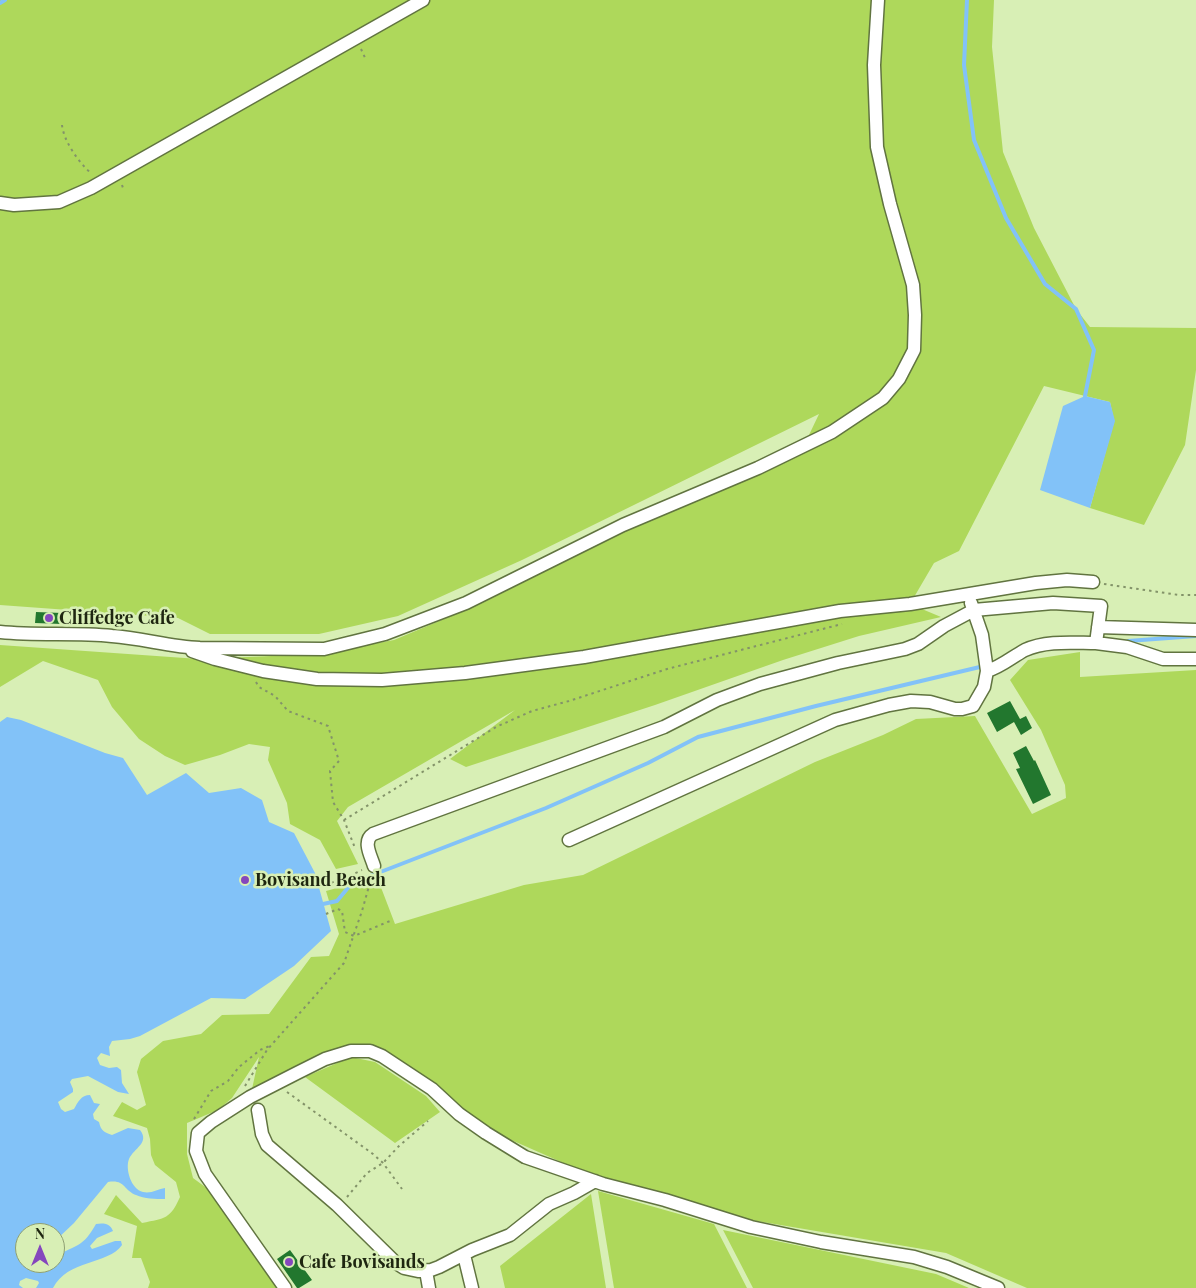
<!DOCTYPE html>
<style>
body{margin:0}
#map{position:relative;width:1196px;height:1288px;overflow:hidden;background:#d8efb5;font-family:"Playfair Display",serif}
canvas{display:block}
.north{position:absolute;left:15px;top:1223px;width:50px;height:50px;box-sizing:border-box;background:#d8efb5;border:1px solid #8e9f73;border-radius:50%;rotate:0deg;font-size:14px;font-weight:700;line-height:20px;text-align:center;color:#1e2610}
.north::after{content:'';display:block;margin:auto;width:18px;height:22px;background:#8547bd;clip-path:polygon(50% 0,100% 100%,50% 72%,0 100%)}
</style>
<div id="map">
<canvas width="1196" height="1288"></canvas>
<div class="north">N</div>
</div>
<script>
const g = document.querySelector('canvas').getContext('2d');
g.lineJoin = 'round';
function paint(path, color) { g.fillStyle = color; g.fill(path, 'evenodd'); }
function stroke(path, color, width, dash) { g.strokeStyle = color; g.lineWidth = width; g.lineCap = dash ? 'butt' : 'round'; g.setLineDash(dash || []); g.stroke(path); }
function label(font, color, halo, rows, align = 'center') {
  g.font = font + ' "Playfair Display",serif'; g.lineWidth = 5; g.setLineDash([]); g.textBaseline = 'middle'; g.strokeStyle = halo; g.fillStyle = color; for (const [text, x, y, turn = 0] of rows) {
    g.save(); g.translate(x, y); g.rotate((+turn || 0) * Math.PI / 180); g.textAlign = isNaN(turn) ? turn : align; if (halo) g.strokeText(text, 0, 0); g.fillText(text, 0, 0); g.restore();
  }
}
paint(new Path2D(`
 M0,0H994L992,47L1003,152L1034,228L1076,309L1090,327L1196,328V370L1185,445L1144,525L1090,508L1114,421L1110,402L1044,386L959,551L934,563L910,604L941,617L859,636L783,660L655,705L466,767L450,759L515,710L348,807L337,821L358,864L336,869L320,840L290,824L287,803L268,760L270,747L249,744L220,755L185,765L165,756L139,739L112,707L98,680L43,661L0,687V645L199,659L319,654L394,640L475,606L631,528L799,456L819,414L522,560L398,616L319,634H210L178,618L0,605Z
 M1080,652V677L1196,670V1288H1027L946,1253L751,1220L593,1176L484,1128L385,1053L326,1055L252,1089L259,1057L232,1098L218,1110L187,1123V1154L193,1178L216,1195L279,1288H148L150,1282L141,1258H132L137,1226L104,1214L116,1195L142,1223C166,1218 170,1219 180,1197L176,1182L155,1165L151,1155L150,1139L147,1128L113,1116L122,1102L137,1110L146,1105L137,1072L141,1059L163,1041L201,1034L222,1015L269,1014L311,957L329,956L339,934L326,891L377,877L395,924L524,885L583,875L815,762L883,735L916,719L975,716L1032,814L1066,798L1065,785L1041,730L1010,680L1028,660Z
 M351,1057L375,1062L426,1096L440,1112L395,1143L305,1077Z
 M598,1191L714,1224L747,1288H614Z
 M591,1194L606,1288H505L500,1266Z
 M723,1230L936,1274L969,1288H753Z`), '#aed85b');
paint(new Path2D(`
 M1085,396L1110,402L1115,421L1090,508L1040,490L1063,406Z
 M7,717L21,720L105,753L123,758L147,795L186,773L209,793L241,788L262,800L269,822L294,833L315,873L331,931L294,966L245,999L211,998L140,1036L130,1039L112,1041L109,1047L110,1056L101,1053L97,1058L100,1065L109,1068L117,1067L121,1070L122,1083L129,1094L118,1092L88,1076L72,1079L70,1082L73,1089V1092L58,1102L61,1109L65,1112L74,1109C78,1102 81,1095 90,1095L94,1103L100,1104L93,1114L94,1119L99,1122C101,1131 104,1132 112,1135L128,1128L140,1130C150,1143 134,1148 129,1159C125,1169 131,1189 143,1192C151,1194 158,1189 165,1188V1199C156,1199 144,1199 136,1195C123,1190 125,1179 108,1182L74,1223L55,1241V1233H25V1263H55V1256C77,1245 83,1247 96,1224C103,1223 110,1223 113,1231L97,1238L90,1246L92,1249L115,1241H121L122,1245C108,1265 68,1259 53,1288H36L39,1283L38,1281L26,1278L20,1281L19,1285L23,1288H0V722Z`), '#82c2f8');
stroke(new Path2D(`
 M967,0L964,65L974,140L1006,218L1045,284L1076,309L1094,350L1085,396
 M0,3L5,0
 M1128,641L1196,636
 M323,904L337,901L352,883L546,808L648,763L698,737L816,706L984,666`), '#82c2f8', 4);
paint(new Path2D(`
 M36,612L62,613V624L35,623Z
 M1010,701L1020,719L1026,716L1032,728L1021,735L1014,722L997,732L987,713Z
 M1026,746L1034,761L1035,760L1051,795L1033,804L1016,769L1020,768L1013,753Z
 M290,1250L312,1280L299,1288H297L277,1259Z`), '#22772e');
const minor = new Path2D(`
 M0,203L14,205L59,202L91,188L423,0
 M1098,627L1196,630
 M0,632C37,636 75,632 112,636C142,638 170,647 200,648L324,649L385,634L466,603L623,525L758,468L832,432L883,398L899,379L914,350L915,315L913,285L890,204L877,147L874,65L878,0
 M192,651L215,659L263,671L317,679L382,680L465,673L584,657L840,611L910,604L1036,583L1067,580L1093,582
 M987,671C1001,667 1012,657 1025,650C1046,640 1074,643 1096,643
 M569,840L835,720L889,705L911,701L930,702L955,709H962L973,706L984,687L987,671L982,635L971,603
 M374,866C371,856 362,841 373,834L664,727L717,700L760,684L838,663L905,649L918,644L944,626L974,610L1053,603L1101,606L1096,643L1127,647L1163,659H1196
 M258,1110L262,1134L267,1145L337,1205L396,1263L404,1268L418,1271L431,1270L439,1267L472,1250L510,1235L549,1204L574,1193L595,1181
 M464,1255L472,1288
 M426,1271L429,1288
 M285,1288L205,1174L196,1151L198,1133L211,1122L250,1097L297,1073L325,1059L351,1051H370L382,1056L432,1089L459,1114L486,1133L525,1157L603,1184L665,1200L751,1227L821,1242L914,1257L947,1267L998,1288`);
stroke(minor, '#617440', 15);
stroke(new Path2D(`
 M361,49L366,60
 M62,125C64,142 79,163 92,174
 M122,185L124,191
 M1104,584L1179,595H1196
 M256,682L259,687L275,696L288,711L328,726L339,761L330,771L333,802L344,820L355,848
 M344,820L496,727L532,711L569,701L667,669L842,624
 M319,887L345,878L362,870
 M326,914L338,909L342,911L345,932L354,936L390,921
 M245,1086L267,1050L344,963L362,911L369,886L364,874
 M287,1092L373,1154L383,1163L402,1189
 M194,1119L211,1091L228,1081L239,1067L260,1050L272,1045
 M347,1197L367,1173L383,1163L399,1146L428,1121`), '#839369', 2, [2.5, 4]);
stroke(minor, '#fff', 12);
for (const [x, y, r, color] of [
 [49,618,5,"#8547bd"],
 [245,880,5,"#8547bd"],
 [289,1262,5,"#8547bd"]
]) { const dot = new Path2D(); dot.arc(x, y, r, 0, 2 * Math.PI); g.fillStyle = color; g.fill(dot); stroke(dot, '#d8efb5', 2); }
label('bold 18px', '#1e2610', '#d8efb5', [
 ["Cliffedge Cafe",59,618],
 ["Bovisand Beach",255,880],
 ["Cafe Bovisands",299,1262]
], 'left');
</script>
